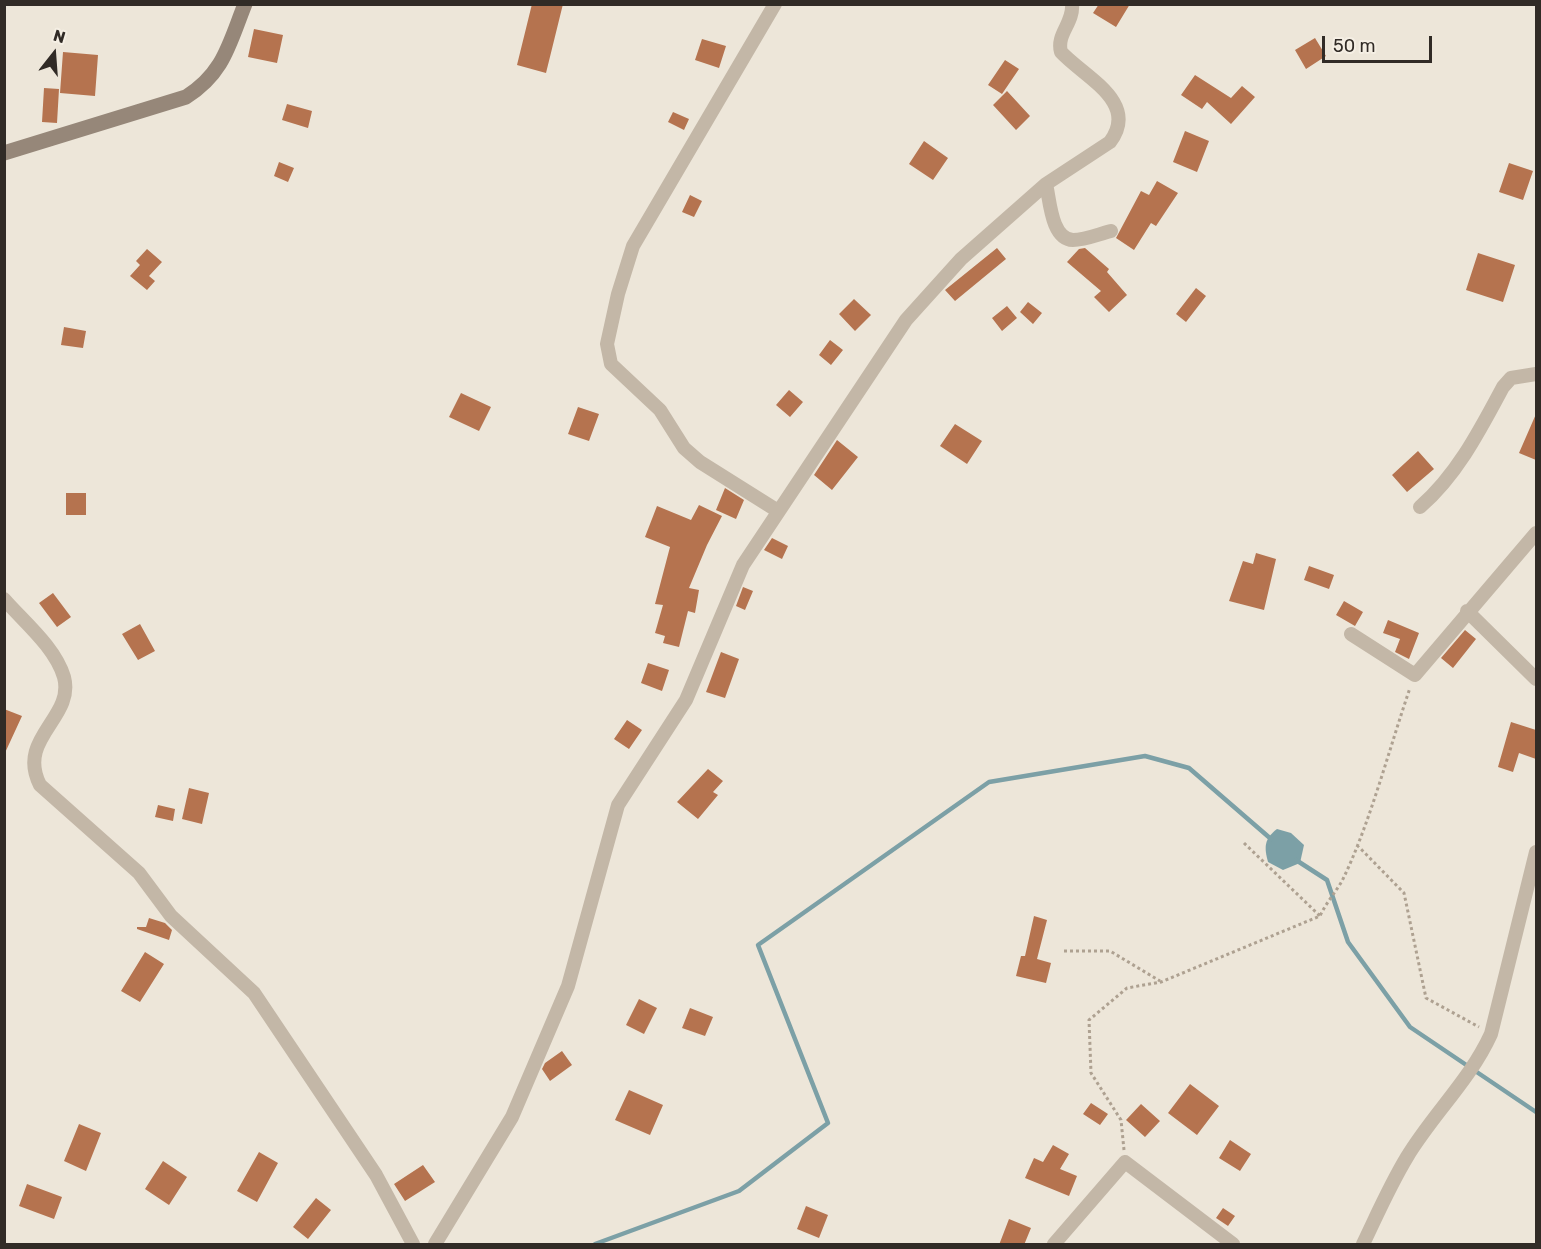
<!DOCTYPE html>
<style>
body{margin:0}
#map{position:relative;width:1541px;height:1249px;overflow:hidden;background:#ede6d9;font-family:Rubik,sans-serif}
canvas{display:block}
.frame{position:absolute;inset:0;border:6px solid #312b26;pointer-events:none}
.north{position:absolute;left:24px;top:24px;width:60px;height:60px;-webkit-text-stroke:4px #f5efe4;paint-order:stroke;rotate:17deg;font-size:16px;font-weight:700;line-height:24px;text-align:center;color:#312b26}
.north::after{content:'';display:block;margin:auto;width:21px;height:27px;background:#312b26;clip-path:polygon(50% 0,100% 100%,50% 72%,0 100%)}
.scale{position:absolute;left:1322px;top:36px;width:110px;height:27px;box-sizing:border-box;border:3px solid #312b26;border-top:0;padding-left:8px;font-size:18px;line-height:21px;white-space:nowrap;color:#312b26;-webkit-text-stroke:4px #f5efe4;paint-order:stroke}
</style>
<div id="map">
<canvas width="1541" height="1249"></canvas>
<div class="frame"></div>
<div class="north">N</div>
<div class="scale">50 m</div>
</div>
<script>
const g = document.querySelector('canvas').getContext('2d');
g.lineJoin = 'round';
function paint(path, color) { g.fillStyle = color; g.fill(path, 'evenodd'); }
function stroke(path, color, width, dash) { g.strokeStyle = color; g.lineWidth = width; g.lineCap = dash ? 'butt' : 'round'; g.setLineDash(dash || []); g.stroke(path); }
paint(new Path2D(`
 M1277,829L1291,833L1304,845L1300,863L1283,870L1268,862C1264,847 1264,839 1277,829Z`), '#7ca0a6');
stroke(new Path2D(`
 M1296,860L1327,880L1348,942L1410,1027L1536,1112
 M595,1244L739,1191L828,1123L758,945L989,782L1145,756L1189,768L1271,839`), '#7ca0a6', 4.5);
paint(new Path2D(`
 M532,4H563L546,73L517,65Z
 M1099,4H1130L1116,27L1093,13Z
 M254,29L283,35L277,63L248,57Z
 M1315,38L1326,56L1306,69L1295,50Z
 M702,39L726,46L719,68L695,60Z
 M63,52L98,55L95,96L60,93Z
 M1005,60L1019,69L1002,94L988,85Z
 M1195,75L1231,98L1242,86L1255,97L1231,124L1207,102L1202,109L1181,95Z
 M44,88L59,89L57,123L42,122Z
 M1007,91L1030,116L1016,130L993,105Z
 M287,104L312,111L308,128L282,120Z
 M673,112L689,119L684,130L668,122Z
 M1185,131L1209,141L1197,172L1173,162Z
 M924,141L948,158L933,180L909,164Z
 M279,162L294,168L288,182L274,176Z
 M1509,163L1533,171L1523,200L1499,192Z
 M1157,181L1178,193L1156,226L1151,223L1134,250L1116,238L1141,191L1149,195Z
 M690,195L702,201L694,217L682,212Z
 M997,248L1006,259L955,301L945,290Z
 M1085,248L1109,269L1107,272L1127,295L1109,312L1094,297L1101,291L1067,262L1079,249Z
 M147,249L162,262L149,276L155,281L147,290L130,276L140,265L136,261Z
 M1478,253L1515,265L1503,302L1466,290Z
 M1196,288L1206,296L1186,322L1176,314Z
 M854,299L871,315L855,331L839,314Z
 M1028,302L1042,313L1033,324L1020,312Z
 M1007,306L1017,318L1002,331L992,318Z
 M64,327L86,331L83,348L61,345Z
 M830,340L843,350L831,365L819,355Z
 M789,390L803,402L790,417L776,405Z
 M461,393L491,407L479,431L449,417Z
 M578,407L599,414L589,441L568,434Z
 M1536,414V460L1519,453Z
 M955,424L982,441L967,464L940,446Z
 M837,440L858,457L832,490L814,475Z
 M1418,451L1434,469L1407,492L1392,475Z
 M725,488L744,500L736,519L716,510Z
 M66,493H86V515H66Z
 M699,505L722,516L707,545L689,588L699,590L695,613L688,611L679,647L663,643L665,636L655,633L663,605L655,604L670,547L645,537L657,506L691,520Z
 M772,538L788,546L782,559L764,550Z
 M1256,553L1276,559L1264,610L1229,601L1243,561L1253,564Z
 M1309,566L1334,575L1329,589L1304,580Z
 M743,587L753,591L745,610L736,606Z
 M53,593L71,617L57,627L39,603Z
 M1344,601L1363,612L1355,626L1336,615Z
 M1388,620L1419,633L1409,659L1395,652L1400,639L1383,633Z
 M140,624L155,651L138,660L122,634Z
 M1465,630L1476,639L1453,668L1441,658Z
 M721,652L739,659L725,698L706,692Z
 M648,663L669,670L662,691L641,683Z
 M4,709L22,716L4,755Z
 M627,720L642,730L629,749L614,739Z
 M1511,722L1536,730V759L1519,753L1513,772L1498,767Z
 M708,769L723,781L713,792L718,795L698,819L677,802Z
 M189,788L209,793L202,824L182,819Z
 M158,805L175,809L173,821L155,817Z
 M1034,916L1047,920L1037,959L1051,963L1046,983L1016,976L1021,956H1025Z
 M149,918L165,923L172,930L169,940L137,929V927H146Z
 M145,952L164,964L140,1002L121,991Z
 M639,999L657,1008L644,1034L626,1025Z
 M690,1008L713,1017L705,1036L682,1028Z
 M562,1051L572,1065L550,1081L542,1069L545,1063Z
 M1190,1084L1219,1106L1197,1135L1168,1113Z
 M629,1090L663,1105L650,1135L615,1120Z
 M1091,1103L1108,1114L1100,1125L1083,1114Z
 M1141,1104L1160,1121L1145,1137L1126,1120Z
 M79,1124L101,1133L86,1171L64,1161Z
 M1230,1140L1251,1154L1240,1171L1219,1158Z
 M1053,1145L1069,1154L1060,1169L1077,1176L1069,1196L1025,1178L1034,1158L1043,1162Z
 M259,1152L278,1163L257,1202L237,1191Z
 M163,1161L187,1177L169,1205L145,1189Z
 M423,1165L435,1182L405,1201L394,1184Z
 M27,1184L62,1197L54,1219L19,1206Z
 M316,1198L331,1210L308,1239L293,1227Z
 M806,1206L828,1215L819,1238L797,1229Z
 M1223,1208L1235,1216L1228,1226L1216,1218Z
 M1009,1219L1031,1228L1024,1245H999Z`), '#b5734f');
stroke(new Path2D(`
 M1244,843L1320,916
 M1357,845L1404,893L1426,998L1479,1027
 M1064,951H1110L1160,981
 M1124,1150L1121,1120L1091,1073L1089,1020L1127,988L1161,982L1320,916C1326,903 1335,893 1342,881C1370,824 1389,749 1410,688`), '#aea191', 3, [3, 3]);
stroke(new Path2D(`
 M775,4L633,246L618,294L607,344L611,364L660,410L684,448L700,462L778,511
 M1046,184C1050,200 1051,239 1073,240C1085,240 1099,234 1111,231
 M1420,507C1457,475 1480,430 1503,387L1511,378L1536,374
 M4,599C24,622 55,647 64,677C75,718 16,738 40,785L139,873L171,916L254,993L376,1175L413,1244
 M1467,611L1536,679
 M1351,634L1415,675L1536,533
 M435,1244L512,1117L568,986L618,805L686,700L743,565L906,320L961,259L1046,184L1110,142C1140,102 1084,77 1061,52C1056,34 1074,23 1072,4
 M1054,1244L1125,1162L1233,1244
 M1363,1244C1377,1215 1390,1185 1407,1157C1433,1114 1470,1080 1491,1034L1536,852`), '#c3b7a7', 14);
stroke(new Path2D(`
 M4,153L186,97C224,73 229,44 245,4`), '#968779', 15);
</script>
